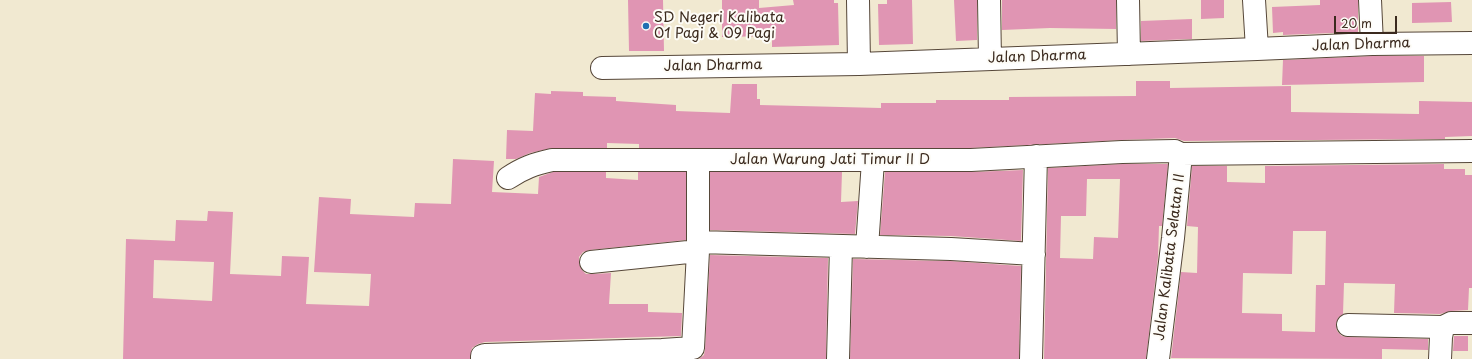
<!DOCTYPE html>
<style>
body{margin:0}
#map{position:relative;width:1472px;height:359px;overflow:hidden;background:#f1e9d1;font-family:"Playpen Sans",sans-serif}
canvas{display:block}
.scale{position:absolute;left:1334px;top:16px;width:63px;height:18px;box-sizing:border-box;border:2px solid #3b2a1e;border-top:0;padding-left:5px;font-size:12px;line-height:14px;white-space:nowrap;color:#3b2a1e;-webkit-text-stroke:3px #fdfcf7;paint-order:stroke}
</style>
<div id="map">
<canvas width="1472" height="359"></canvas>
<div class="scale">20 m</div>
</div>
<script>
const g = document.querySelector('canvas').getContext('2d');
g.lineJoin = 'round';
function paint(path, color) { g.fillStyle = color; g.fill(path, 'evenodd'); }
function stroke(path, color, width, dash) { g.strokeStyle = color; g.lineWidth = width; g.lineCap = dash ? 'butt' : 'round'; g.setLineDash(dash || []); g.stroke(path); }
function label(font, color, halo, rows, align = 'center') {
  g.font = font + ' "Playpen Sans",sans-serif'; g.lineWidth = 4; g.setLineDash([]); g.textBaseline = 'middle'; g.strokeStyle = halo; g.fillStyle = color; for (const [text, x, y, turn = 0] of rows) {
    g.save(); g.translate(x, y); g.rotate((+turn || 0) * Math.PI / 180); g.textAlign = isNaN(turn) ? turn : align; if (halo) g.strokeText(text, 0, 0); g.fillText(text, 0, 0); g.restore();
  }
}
paint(new Path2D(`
 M628,0H663L664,51H629Z
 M722,0H759V8L794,5L793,0H834V3H838L839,45L772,47V36L722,37Z
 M887,0H912L913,44L879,45L878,4H887Z
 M954,0H977V40L956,41Z
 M1002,0H1116V29L1050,28L1002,30Z
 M1201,0H1224V18L1201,19Z
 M1320,0H1358V32L1283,35V32L1273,33L1272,7L1320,5Z
 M1451,2L1452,22L1412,23V3Z
 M1192,19V39L1141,41V21Z
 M1372,56H1424V82L1282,85L1283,60Z
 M1136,81H1170V88L1291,86V112L1419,114V101L1472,102V136L1445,137V139L1184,141L1175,138L1122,140L971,148H639V144L607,143V148H552L530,153L516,159H506L507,130L533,131L535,93L551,94V91L583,92V96L616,97V101L676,105V111L730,113L732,84H757V99H760V105L881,108V103H936V100H1009V97L1136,96Z
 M453,159L494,161L492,192L538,194L539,177L553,172H606V178L638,180V172H686V240L590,250L583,252L579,257V263L581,269L586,274H592L611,273L609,304H648V312L682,313L681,336L485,342L478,344L472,348L470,359H123L126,239L175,241L176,220L207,221L208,211L233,212L230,274L281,276L282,256L309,257L306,304L369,306L371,274L314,272L319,197L351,199L350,214L414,217L415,203L451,204ZM154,260L214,262L212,301L153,298Z
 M1122,164H1168L1162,226H1159L1158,257L1146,359H1044L1048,168ZM1087,179H1120L1118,238L1094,237L1093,259L1060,258L1061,216H1086Z
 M1444,164V169H1465V175H1472V288H1469L1468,310L1451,311L1440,314L1394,313L1395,284L1344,283L1343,314L1338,318L1336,324L1337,331L1342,336L1347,337L1428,339V350L1382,349V359L1171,358L1181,272L1197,273L1198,227L1187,226L1192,166H1227V182L1265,183V166ZM1293,231H1326L1325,285H1316L1315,332L1282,331V314L1242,313L1243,273L1292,274Z
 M1023,170L1021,241L951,236L880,235L885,172H971Z
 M710,172H842L841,202L858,201L855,234L710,230Z
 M710,255L828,258L826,359H699L704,355L705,349Z
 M853,259L950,261L1021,266L1019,359H850Z
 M1454,336H1468V351H1453Z`), '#e095b3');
const minor = new Path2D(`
 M858,0L859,64
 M989,0L990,59
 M1128,0L1129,54
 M1254,0L1257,49
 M1370,0L1372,44
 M602,68L859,64L1257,49L1372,44L1472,43
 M508,178C523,168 534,164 552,160H971L1122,152L1175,151L1181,154L1472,151
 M698,242L951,249L1034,254
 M867,247L873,161
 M591,262L698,251
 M1348,325L1443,327
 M482,359V356L485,355L662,350L693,348L698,251V160
 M838,359L841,247
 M1031,359L1036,156
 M1158,359L1173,238L1181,154
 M1440,359L1441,337L1443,327L1451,323H1472`);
stroke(minor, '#564739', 24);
stroke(minor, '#fff', 22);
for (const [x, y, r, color] of [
 [646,26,4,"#1f6fb2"]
]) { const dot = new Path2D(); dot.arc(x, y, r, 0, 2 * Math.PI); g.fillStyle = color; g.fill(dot); stroke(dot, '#fdfcf7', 1.5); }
label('14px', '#3b2a1e', '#fdfcf7', [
 ["SD Negeri Kalibata",654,18],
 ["01 Pagi & 09 Pagi",654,34]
], 'left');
label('14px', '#3b2a1e', '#fdfcf7', [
 ["Jalan Dharma",1361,45,-2],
 ["Jalan Dharma",1037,57,-2],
 ["Jalan Dharma",713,66,-1],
 ["Jalan Warung Jati Timur II D",830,160],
 ["Jalan Kalibata Selatan II",1170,257,-83]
]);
</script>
